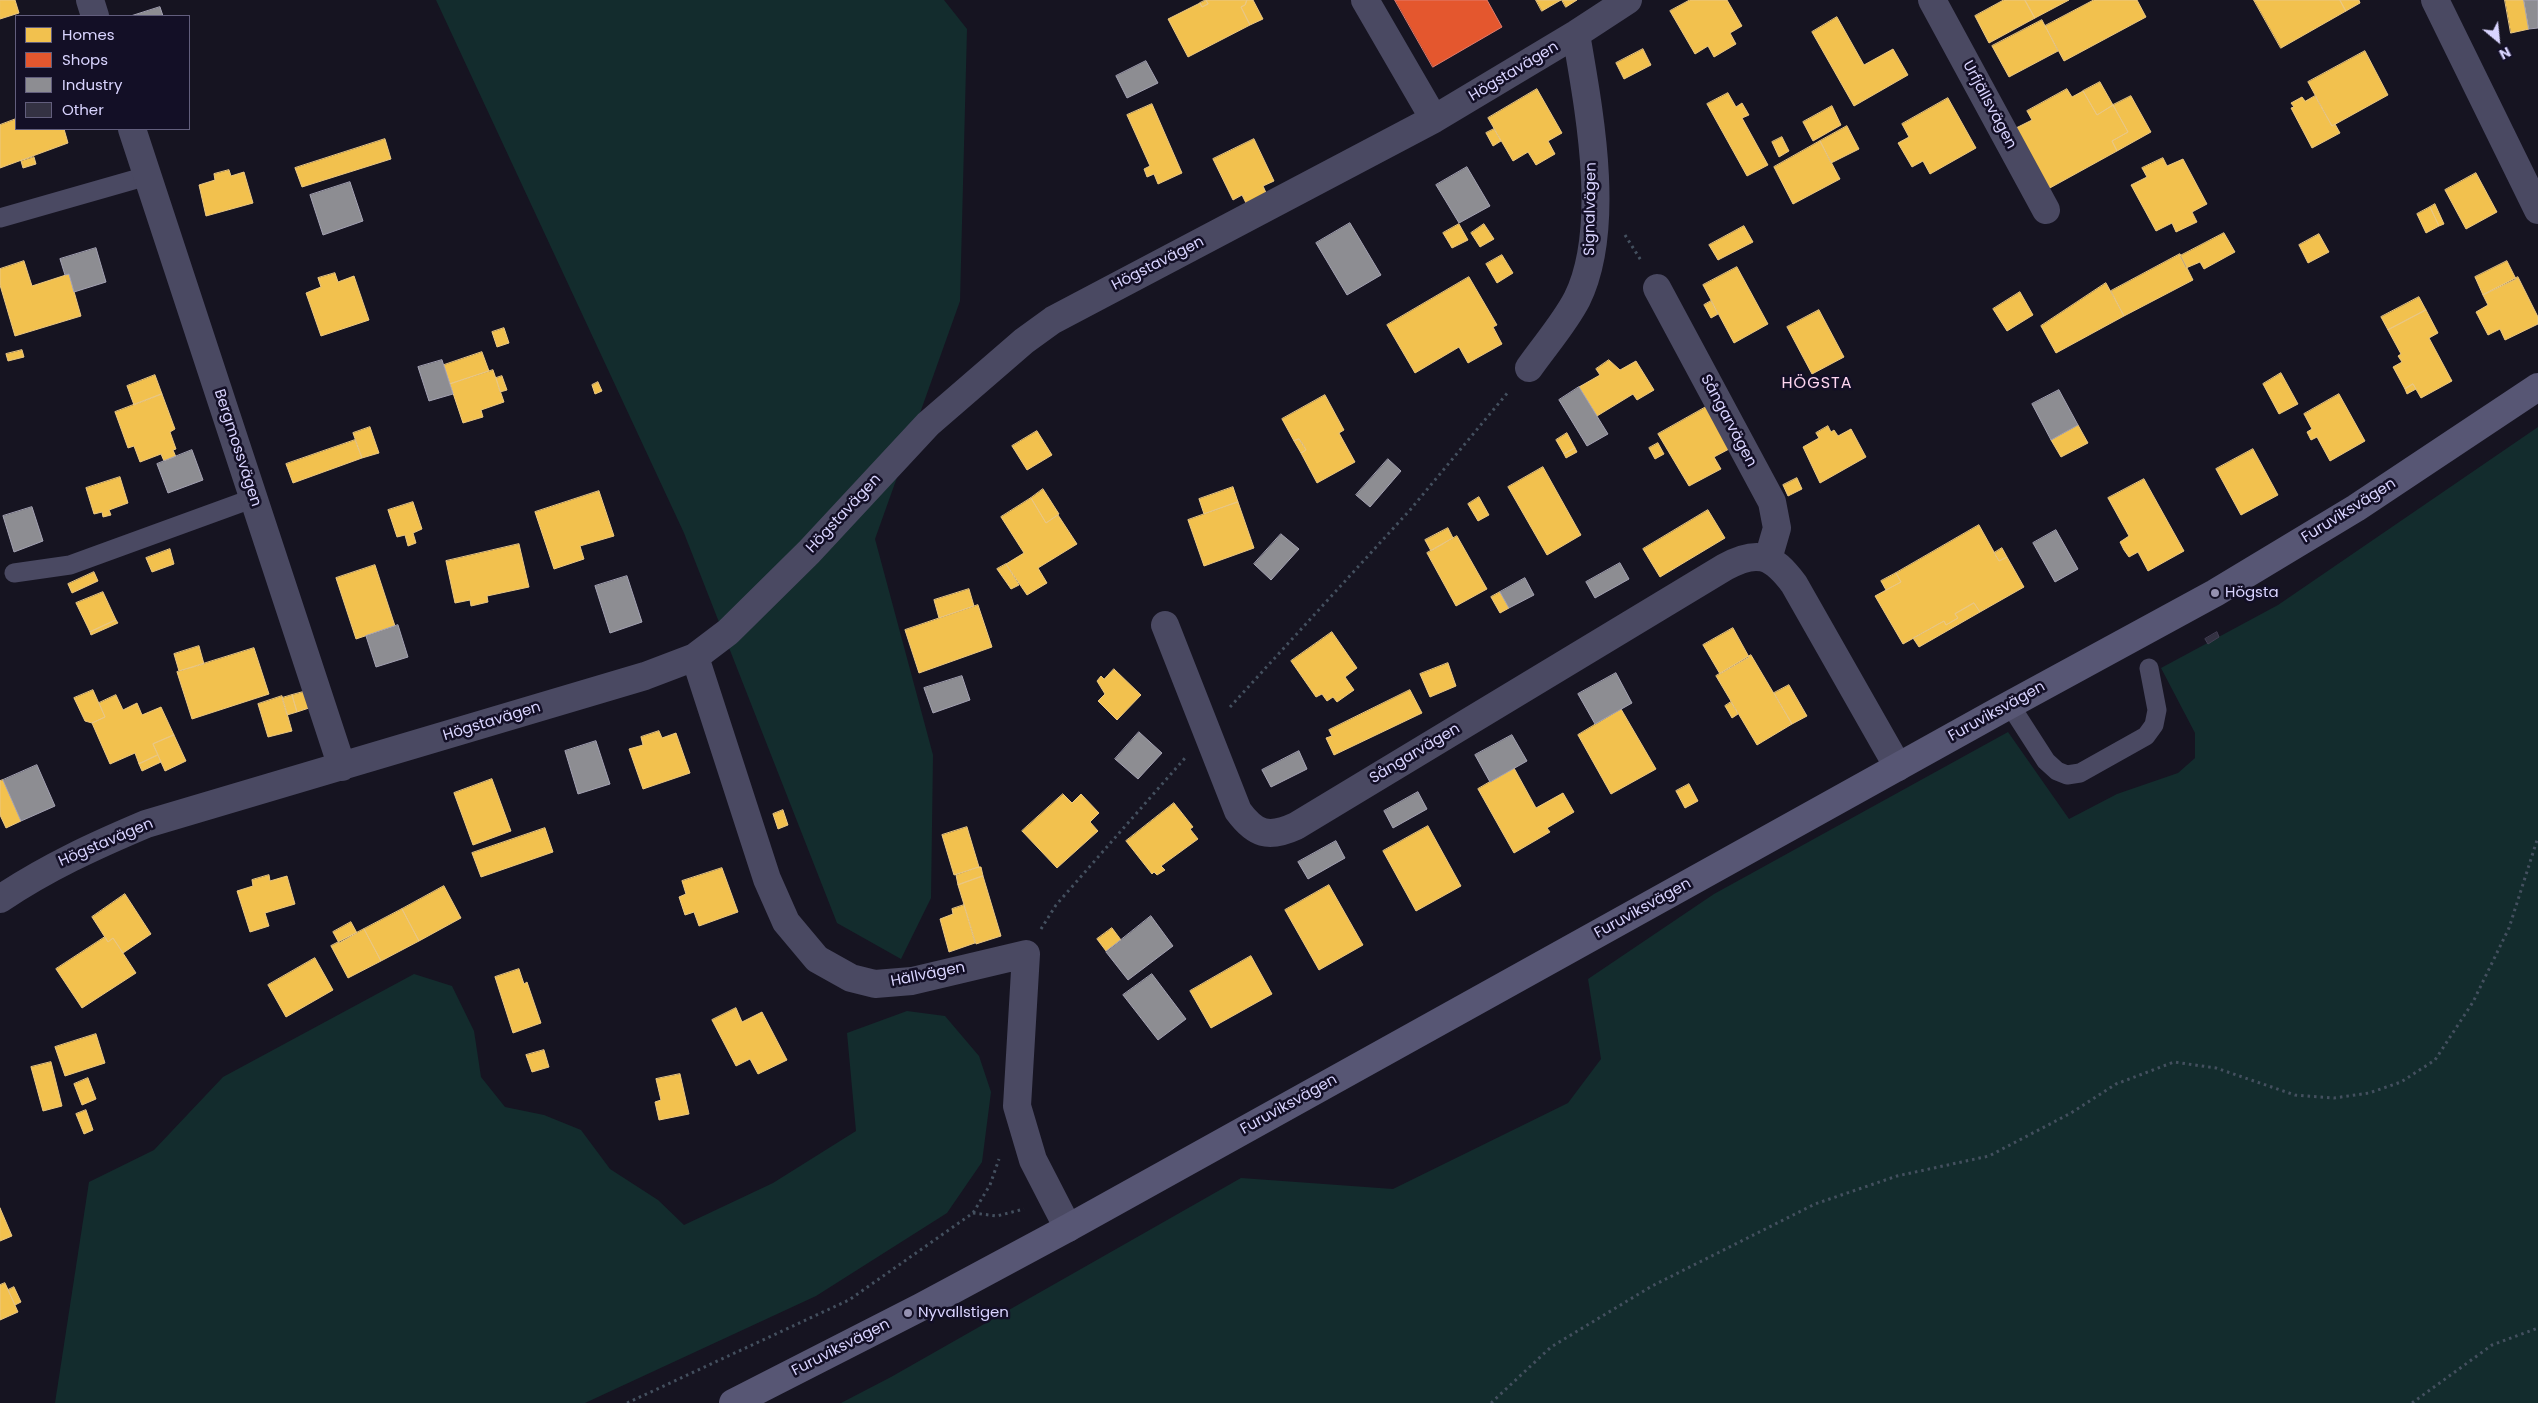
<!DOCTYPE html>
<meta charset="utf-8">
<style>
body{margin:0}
#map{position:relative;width:2538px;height:1403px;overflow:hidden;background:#161421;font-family:Poppins,sans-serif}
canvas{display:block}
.legend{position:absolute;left:15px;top:15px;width:175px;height:115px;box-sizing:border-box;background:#130f26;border:1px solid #625e7d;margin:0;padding:6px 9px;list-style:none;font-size:15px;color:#d9d4ff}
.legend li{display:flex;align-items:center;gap:10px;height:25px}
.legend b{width:25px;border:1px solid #625e7d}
.north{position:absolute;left:2473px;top:15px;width:50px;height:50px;-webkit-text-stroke:4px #130f26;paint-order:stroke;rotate:152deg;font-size:14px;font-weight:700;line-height:20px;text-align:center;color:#d9d4ff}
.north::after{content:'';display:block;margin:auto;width:18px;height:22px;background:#d9d4ff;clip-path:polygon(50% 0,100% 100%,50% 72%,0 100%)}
</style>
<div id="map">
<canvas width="2538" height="1403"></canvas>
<ul class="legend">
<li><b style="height:14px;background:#f2c14e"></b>Homes</li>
<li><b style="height:14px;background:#e4572e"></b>Shops</li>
<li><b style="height:14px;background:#8d8d92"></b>Industry</li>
<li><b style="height:14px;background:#343243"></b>Other</li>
</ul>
<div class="north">N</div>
</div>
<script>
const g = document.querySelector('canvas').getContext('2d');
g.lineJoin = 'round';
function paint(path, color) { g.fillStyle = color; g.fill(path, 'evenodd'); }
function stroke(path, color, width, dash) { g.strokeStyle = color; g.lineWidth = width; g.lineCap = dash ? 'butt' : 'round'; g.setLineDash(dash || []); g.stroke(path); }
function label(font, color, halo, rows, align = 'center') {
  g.font = font + ' Poppins,sans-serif'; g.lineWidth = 5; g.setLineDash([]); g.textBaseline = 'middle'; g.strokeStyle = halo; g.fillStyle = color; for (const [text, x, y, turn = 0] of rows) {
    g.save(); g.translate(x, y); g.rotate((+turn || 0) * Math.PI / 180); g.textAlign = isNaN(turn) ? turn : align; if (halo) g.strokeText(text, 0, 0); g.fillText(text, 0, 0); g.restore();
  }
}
paint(new Path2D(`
 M436,0H944L967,29L960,301L875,539L933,755L931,898L901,959L837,923L684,533Z
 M2538,427V1403H841L891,1377L1241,1178L1393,1189L1568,1103L1601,1059L1588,979L1714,894L2008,732L2069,819L2117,794L2178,773L2195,758V733L2161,668L2278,605Z
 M414,974L452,986L474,1031L481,1077L505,1107L544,1115L581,1130L610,1169L658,1200L684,1225L773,1183L856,1131L847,1033L907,1011L945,1016L979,1056L991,1092L982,1162L947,1213L816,1296L585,1403H55L89,1182L154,1150L223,1077Z`), '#132c2d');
const homes = new Path2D(`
 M0,0H15L19,13L0,19Z
 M1206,0H1247L1245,5L1241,7L1250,25L1188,57L1168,19L1200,3L1202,7L1208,4Z
 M1206,0L1208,4L1202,7L1200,3Z
 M1247,0H1253L1263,19L1250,25L1241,7L1245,5Z
 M1536,0H1561L1542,11Z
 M1562,0H1577L1566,7Z
 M1690,0H1727L1742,26L1730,33L1736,44L1714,57L1708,46L1695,54L1670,11Z
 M2004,0H2025L2035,18L1989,43L1975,16Z
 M2025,0H2069L2035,18Z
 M2094,0H2137L2146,17L2064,61L2045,26Z
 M2254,0H2340L2346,11L2281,48Z
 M2340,0H2359L2360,3L2346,11Z
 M2505,0H2524L2529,29L2511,33Z
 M1837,17L1864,65L1893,49L1908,75L1854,106L1812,32Z
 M2042,20L2058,51L2009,77L1992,46Z
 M1643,49L1651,65L1624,79L1616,63Z
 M2365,51L2388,95L2332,126L2308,82Z
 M2100,82L2113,105L2097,115L2083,91Z
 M1537,89L1562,133L1548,141L1555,154L1536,165L1528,152L1513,161L1488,118Z
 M2067,89L2072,97L2083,91L2097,115L2113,105L2128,132L2112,141L2117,151L2048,189L2014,129L2032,120L2027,111Z
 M1728,93L1736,107L1742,103L1749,115L1742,118L1768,165L1747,176L1707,104Z
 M2131,96L2151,132L2117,151L2112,141L2128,132L2113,105Z
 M2315,96L2332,126L2335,124L2340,133L2312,148L2291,108L2294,107L2291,103L2302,97L2305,101Z
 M1948,98L1976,148L1930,174L1923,161L1912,167L1898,143L1909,137L1902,124Z
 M1152,104L1182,173L1158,184L1154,174L1147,177L1144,169L1150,166L1127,115Z
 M1832,106L1841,125L1813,141L1803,122Z
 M16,119V129H64L68,143L0,168V125Z
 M1847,126L1859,149L1831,163L1820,141Z
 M1494,129L1501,141L1493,146L1486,133Z
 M1782,137L1789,151L1779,157L1772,142Z
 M385,139L391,159L302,187L295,168Z
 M1254,139L1274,181L1263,186L1267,195L1247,205L1242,195L1233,200L1213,159Z
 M1820,141L1840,179L1793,204L1774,167Z
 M34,157L36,164L23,168L21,161Z
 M2163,158L2167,166L2183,159L2207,204L2192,212L2197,222L2176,232L2172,223L2156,231L2131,185L2147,177L2142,168Z
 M229,170L231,176L244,172L253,203L206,216L199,185L215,180L214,174Z
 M2476,173L2497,212L2466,229L2445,190Z
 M2435,204L2444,224L2439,226L2430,207Z
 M2430,207L2439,226L2426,233L2417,214Z
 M1459,224L1468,240L1452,248L1443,233Z
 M1484,224L1494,239L1480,247L1471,233Z
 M1744,226L1753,242L1718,260L1709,245Z
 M2224,233L2235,252L2204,269L2200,262L2186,268L2180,256Z
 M2319,234L2329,252L2308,263L2299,245Z
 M2180,254L2193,280L2124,316L2111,291Z
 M1502,255L1513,273L1497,283L1486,264Z
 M24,261L32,286L69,274L81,316L15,336L0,285V269Z
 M2507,261L2516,279L2483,295L2475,277Z
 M1737,267L1768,324L1734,343L1703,285Z
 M335,273L338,282L354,276L369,320L321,336L306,293L321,287L318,278Z
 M1469,277L1497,325L1493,327L1502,344L1468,363L1459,347L1415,373L1387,325Z
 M2518,277L2538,317V324L2505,340L2500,329L2488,335L2476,312L2488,305L2483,295Z
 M2106,283L2124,316L2056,353L2041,326Z
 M2020,292L2033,315L2007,331L1993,309Z
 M2419,297L2426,310L2388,330L2381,317Z
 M1711,301L1718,314L1711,318L1704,305Z
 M1819,310L1844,357L1812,374L1787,327Z
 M2426,310L2438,333L2429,338L2452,381L2421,398L2413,384L2405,389L2393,367L2402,362L2398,356L2401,354L2388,330Z
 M504,328L509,343L497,347L492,332Z
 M22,350L24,357L8,361L6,354Z
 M482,352L489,371L450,384L444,365Z
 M1609,360L1620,370L1636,361L1654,390L1637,400L1633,394L1597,416L1579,387L1600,375L1596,369Z
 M493,370L504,402L481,410L483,417L463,423L450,384Z
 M2281,373L2298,404L2279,414L2263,384Z
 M155,375L162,394L134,405L127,386Z
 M502,376L507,390L500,392L496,378Z
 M598,382L602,391L595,394L592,385Z
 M2413,384L2416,389L2407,394L2405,389Z
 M162,394L175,429L170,432L176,449L173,450L176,457L164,461L161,454L140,462L134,446L128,448L115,412Z
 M2339,394L2365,441L2330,461L2317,437L2311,440L2307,432L2312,429L2304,414Z
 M1325,395L1344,430L1339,433L1355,462L1317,483L1301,453L1306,450L1303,444L1299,439L1294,441L1282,419Z
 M1706,407L1729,449L1714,457L1721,469L1689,486L1658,434Z
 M2078,425L2088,443L2061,457L2051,440Z
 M1828,426L1831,432L1834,430L1838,436L1851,429L1866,457L1820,483L1803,447L1819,438L1816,433Z
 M370,427L379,453L362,458L353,433Z
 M1037,431L1052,455L1027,470L1012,446Z
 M1567,433L1575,448L1564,454L1556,440Z
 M1299,439L1306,450L1301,453L1294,441Z
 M355,440L362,458L293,483L286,464Z
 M1658,443L1664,454L1655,459L1649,448Z
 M1575,448L1577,452L1566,458L1564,454Z
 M2253,449L2278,495L2241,515L2216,469Z
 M1543,467L1581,535L1547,555L1508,487Z
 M120,477L128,503L109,510L111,515L103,517L102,512L94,514L86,488Z
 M1797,478L1802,489L1788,496L1783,485Z
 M2144,479L2184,551L2148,571L2138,552L2129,557L2124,550L2120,542L2129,536L2108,498Z
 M1233,487L1238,502L1204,514L1199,499Z
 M1043,489L1059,514L1046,523L1031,498Z
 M599,491L614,536L580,546L584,559L554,569L535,512Z
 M1479,497L1489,515L1478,521L1468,504Z
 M1031,498L1046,523L1058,515L1077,544L1038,568L1047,583L1027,595L1006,564L1024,553L1001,517Z
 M413,502L422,529L413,533L416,543L408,546L405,535L397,537L388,510Z
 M1238,502L1254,548L1204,566L1188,520Z
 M1708,510L1725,538L1660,577L1643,549Z
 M1979,525L1999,561L2007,557L2024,587L1980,612L1974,603L1955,614L1958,618L1946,625L1944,621L1903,644L1875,596L1901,582L1896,573Z
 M1448,528L1453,538L1431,551L1425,540Z
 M1457,536L1487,589L1456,606L1427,553Z
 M519,544L529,587L487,596L488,602L471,606L470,600L455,603L446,561Z
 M2002,548L2007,557L1999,561L1994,553Z
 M170,549L174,564L152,572L146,558Z
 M1006,564L1019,585L1011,589L997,569Z
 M375,565L395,626L356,639L336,578Z
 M94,572L98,581L72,593L68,584Z
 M1896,573L1901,582L1886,590L1881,581Z
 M969,589L974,606L939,618L934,600Z
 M103,592L116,620L90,632L76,603Z
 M1500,592L1509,608L1500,613L1491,597Z
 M1974,603L1980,612L1919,647L1913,638L1944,621L1946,625L1958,618L1955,614Z
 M978,605L992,647L919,673L905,630Z
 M116,620L118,623L91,635L90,632Z
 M1733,628L1749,657L1720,674L1703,645Z
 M1332,632L1357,668L1345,677L1354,690L1337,702L1333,697L1327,701L1322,694L1316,697L1291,661Z
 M199,646L204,664L179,671L174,654Z
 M254,648L269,694L192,719L177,672Z
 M1751,655L1792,724L1757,745L1716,676Z
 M1448,663L1456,686L1430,697L1420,674Z
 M1114,669L1141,695L1117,720L1098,701L1105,694L1097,681L1101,676L1104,679Z
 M1789,685L1807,716L1792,724L1774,693Z
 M93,690L105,717L92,723L85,721L74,698Z
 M1410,690L1422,713L1334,755L1326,738L1332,736L1329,730Z
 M303,692L309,708L297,712L292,695Z
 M116,695L123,710L137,703L142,715L161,707L174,735L153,744L158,755L139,764L135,753L110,764L92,723L105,717L99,703Z
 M292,695L297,712L287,715L282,698Z
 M282,696L292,731L268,737L258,704Z
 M1731,702L1738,714L1732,718L1725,706Z
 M1621,709L1656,769L1611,794L1578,735Z
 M659,731L662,738L676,733L690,773L643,789L629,749L643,745L641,737Z
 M174,735L186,761L165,771L153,744Z
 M158,755L161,762L142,771L139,764Z
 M1514,768L1536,808L1563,793L1574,812L1547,828L1550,832L1514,853L1478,789Z
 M492,779L511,831L473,845L454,793Z
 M3,780L21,821L6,828L0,815V781Z
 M1689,784L1698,801L1685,808L1676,791Z
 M1063,794L1072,803L1081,794L1099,813L1090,822L1098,831L1057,868L1022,831Z
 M1174,803L1193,827L1190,829L1198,839L1161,866L1165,870L1157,875L1154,872L1152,874L1126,841Z
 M783,810L788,825L778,829L773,814Z
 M1428,826L1461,886L1416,911L1383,851Z
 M967,827L979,867L954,875L942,835Z
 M545,828L553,852L481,877L472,853Z
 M979,867H981L983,876L958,885L956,875Z
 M722,868L738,912L699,926L694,912L685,915L679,897L686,894L682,881Z
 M269,875L270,881L287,876L295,904L265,913L269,926L250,932L237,891L253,886L252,880Z
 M983,876L1001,936L976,944L958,885Z
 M1329,885L1363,945L1319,970L1285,910Z
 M444,886L461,918L419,941L402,909Z
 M125,894L151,934L123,953L113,938L108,942L92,917Z
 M964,905L975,943L949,952L940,919L953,914L952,909Z
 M402,909L419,941L381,961L364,929Z
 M351,922L357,933L339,943L333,932Z
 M1112,928L1121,940L1106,951L1097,939Z
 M364,929L381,961L348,978L331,946Z
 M105,937L108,942L113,938L136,973L82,1008L56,969Z
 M1251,956L1272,994L1211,1028L1190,991Z
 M315,958L333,990L286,1017L268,985Z
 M519,969L524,984L527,982L541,1023L513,1033L495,977Z
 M736,1008L742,1022L762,1012L787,1060L758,1074L750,1059L736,1066L712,1020Z
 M96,1034L105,1063L65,1076L55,1047Z
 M544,1050L549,1067L532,1072L526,1055Z
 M51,1062L62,1106L43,1111L31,1067Z
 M680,1074L689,1114L659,1120L655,1102L661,1100L656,1079Z
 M88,1078L96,1099L82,1105L74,1084Z
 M86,1110L93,1130L84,1134L76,1114Z
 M0,1208L12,1236L0,1241Z
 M5,1283L18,1312L0,1320V1285Z
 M14,1287L21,1302L15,1305L8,1290Z`);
paint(homes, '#f2c14e');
stroke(homes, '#eac783', 1);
const shops = new Path2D(`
 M1395,0H1487L1502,27L1433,67Z`);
paint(shops, '#e4572e');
stroke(shops, '#e17c6d', 1);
const industry = new Path2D(`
 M2524,0H2538V28L2529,29Z
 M160,7L163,16H131Z
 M1146,61L1158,83L1127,98L1116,76Z
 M1467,167L1490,206L1459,223L1436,185Z
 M350,182L363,221L323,235L310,195Z
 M1350,223L1381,275L1347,295L1316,243Z
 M96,248L106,282L74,292L69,274L65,275L60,259Z
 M442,360L453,394L429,401L418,367Z
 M1579,387L1608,434L1587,446L1559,400Z
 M2059,390L2078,425L2051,440L2032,404Z
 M192,450L203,480L168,493L157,464Z
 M1388,459L1401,471L1370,507L1356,495Z
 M32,507L43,541L14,552L3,516Z
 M2056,530L2078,569L2055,582L2033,543Z
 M1281,534L1299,549L1271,580L1254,564Z
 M1620,563L1629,579L1595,598L1586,582Z
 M627,576L642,622L610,633L595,586Z
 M1525,578L1534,595L1509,608L1500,592Z
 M398,625L408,657L376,667L366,636Z
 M1616,673L1632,703L1595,724L1578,694Z
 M962,676L970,700L933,713L924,688Z
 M1139,732L1162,753L1138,779L1115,759Z
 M1512,735L1527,761L1490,782L1475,755Z
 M596,741L610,784L578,794L565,751Z
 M1299,751L1307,769L1271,787L1262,770Z
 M37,765L55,806L21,821L3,780Z
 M1418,792L1427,809L1393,828L1384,811Z
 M1336,841L1345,858L1308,879L1298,862Z
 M1151,916L1173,946L1128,980L1106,952Z
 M1152,974L1186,1019L1158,1040L1123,995Z`);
paint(industry, '#8d8d92');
stroke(industry, '#a4a2b3', 1);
const building = new Path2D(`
 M2217,632L2219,637L2208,644L2205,639Z`);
paint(building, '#343243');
stroke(building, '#433f54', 1);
stroke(new Path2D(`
 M1625,235L1642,262
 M1230,707L1410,510L1509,391
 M1041,929L1056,905L1185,758
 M973,1213L997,1216L1024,1209
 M627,1403L849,1300L973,1213L990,1185L999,1159
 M1491,1403L1551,1347L1652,1286L1815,1204L1897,1176L1989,1156L2071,1113L2116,1084L2174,1062L2216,1068L2295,1095L2334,1098L2369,1093L2401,1082L2435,1060L2473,1002L2509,928L2538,837
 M2412,1403L2492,1345L2538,1328`), '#44505f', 3, [2.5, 4]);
stroke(new Path2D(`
 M0,218L147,176
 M14,573L70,565L254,498
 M2010,705L2046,761L2057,771L2067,775L2080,773L2146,736L2154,725L2157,710L2149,668`), '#4a4962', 19);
stroke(new Path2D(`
 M90,0L95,16
 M1365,0L1434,119
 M1932,0L2046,210
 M2435,0L2538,210
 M132,129L342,767
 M1657,288L1772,502L1777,528L1768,559
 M1529,368C1545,345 1564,324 1577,299C1612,228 1589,110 1576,34
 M1165,625L1238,811C1255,834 1268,839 1296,826L1725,567C1758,549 1772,555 1794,584L1898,767
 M695,657L767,879L786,922L817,959L851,978L875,984L912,981L1026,954L1017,1106L1033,1160L1068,1228
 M0,899C48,867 94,846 146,824L645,676L695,657L728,632L809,552L928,424L1024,341L1053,320L1434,119L1576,34L1628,0`), '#4a4962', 28);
stroke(new Path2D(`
 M733,1403L921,1307L1068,1228L2002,709L2215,593L2356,508L2538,387`), '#575674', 28);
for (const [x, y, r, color] of [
 [2215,593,5,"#9591b1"],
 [908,1313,5,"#9591b1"]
]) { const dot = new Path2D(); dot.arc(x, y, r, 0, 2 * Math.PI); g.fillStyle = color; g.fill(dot); stroke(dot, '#130f26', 2); }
label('15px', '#d9d4ff', '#130f26', [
 ["Högstavägen",1514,72,-31],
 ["Urfjällsvägen",1989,105,62],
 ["Signalvägen",1591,209,-89],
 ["Högstavägen",1158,264,-27],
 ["Sångarvägen",1728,421,62],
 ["Bergmossvägen",237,448,72],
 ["Furuviksvägen",2349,511,-32],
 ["Högstavägen",844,514,-47],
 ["Furuviksvägen",1997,712,-29],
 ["Högstavägen",492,722,-17],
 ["Sångarvägen",1415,754,-31],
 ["Högstavägen",106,843,-23],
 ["Furuviksvägen",1643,909,-29],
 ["Hällvägen",928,975,-11],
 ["Furuviksvägen",1289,1105,-29],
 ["Furuviksvägen",841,1348,-27]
]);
label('15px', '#d9d4ff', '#130f26', [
 ["Högsta",2225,593],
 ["Nyvallstigen",918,1313]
], 'left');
g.letterSpacing = '1px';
label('16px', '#ffd6f0', '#130f26', [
 ["HÖGSTA",1817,384]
]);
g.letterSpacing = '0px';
</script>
